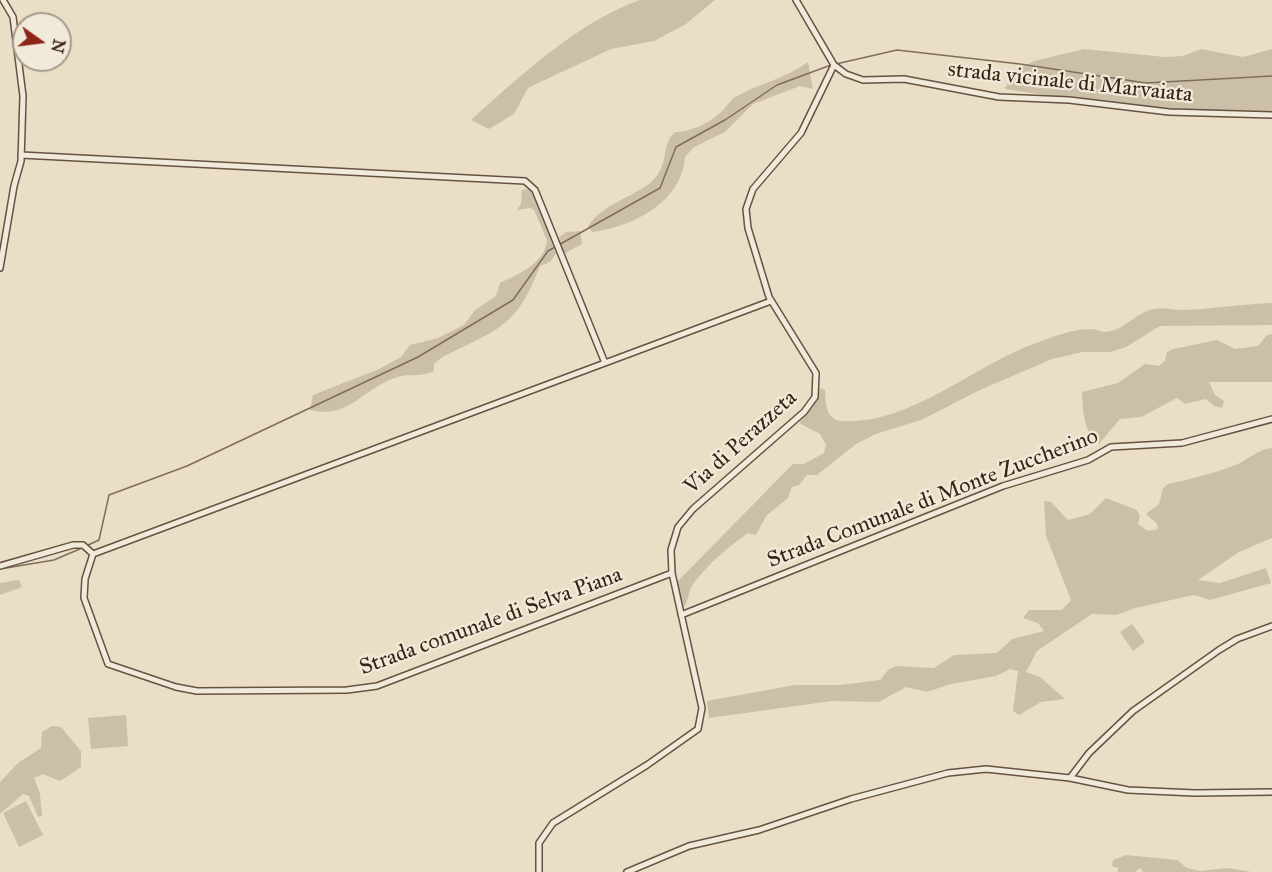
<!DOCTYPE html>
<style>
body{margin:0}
#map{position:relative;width:1272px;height:872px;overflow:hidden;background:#eadfc6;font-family:"IM FELL Great Primer",serif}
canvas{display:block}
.north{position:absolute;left:12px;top:12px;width:60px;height:60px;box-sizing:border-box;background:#f1eada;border:2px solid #a79a8b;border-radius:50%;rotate:104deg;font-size:16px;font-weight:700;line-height:24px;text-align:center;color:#392315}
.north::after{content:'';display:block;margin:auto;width:21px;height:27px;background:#8f2418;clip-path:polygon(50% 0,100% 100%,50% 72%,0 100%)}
</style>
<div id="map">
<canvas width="1272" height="872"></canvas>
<div class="north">N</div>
</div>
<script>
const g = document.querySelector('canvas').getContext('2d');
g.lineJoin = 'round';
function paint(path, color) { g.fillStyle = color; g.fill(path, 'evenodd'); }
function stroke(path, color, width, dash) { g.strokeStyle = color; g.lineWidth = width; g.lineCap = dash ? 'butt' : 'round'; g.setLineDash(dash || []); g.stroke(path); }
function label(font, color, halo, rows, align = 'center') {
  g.font = font + ' "IM FELL Great Primer",serif'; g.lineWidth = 4.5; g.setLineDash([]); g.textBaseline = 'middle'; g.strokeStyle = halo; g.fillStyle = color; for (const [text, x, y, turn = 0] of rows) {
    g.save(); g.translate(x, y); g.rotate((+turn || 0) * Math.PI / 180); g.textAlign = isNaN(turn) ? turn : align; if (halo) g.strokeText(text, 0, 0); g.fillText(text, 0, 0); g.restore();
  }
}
paint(new Path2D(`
 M640,0H715L686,24L654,41L611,49L534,85L528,88L514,114L489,129L471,120C519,77 579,21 640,0Z
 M1084,49L1165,57L1183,56L1201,49L1243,57L1272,49V112L1257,115L1109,105L1005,89L1013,72L1034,61Z
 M808,62L813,89L800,86L753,104L725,132L694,147L685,157C682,202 633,227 592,232L588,226C605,201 638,197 655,178C668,164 662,143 675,132C690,132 710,123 721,112C727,107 730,99 737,96C760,83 787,78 808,62Z
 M528,189L533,191L556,254L550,262L540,266C516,329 497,329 441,358L434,364V371C419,378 410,373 398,377C363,387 350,420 310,410L313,395L379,369L401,357L410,345L438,338L464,325L475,310L496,296L500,283C519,274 545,263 547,240L534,210L530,208L517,210L521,204L522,190Z
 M580,231L582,244L564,254L559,237L566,232Z
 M1272,303V325L1160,326L1126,347L1111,352H1083L1052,359L980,390L921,420L876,434L856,444L817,475H807L799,485L792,487L788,498L766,516L756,535L748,533C728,547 708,564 694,583C688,591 689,599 685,606L682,605L677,582L786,471L793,464H804L824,453L826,445L820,434L799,423L813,407L820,388L825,390C826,403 825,420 842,421C907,425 969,370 1026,347C1044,340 1072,328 1092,329C1096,329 1101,332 1105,332C1124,331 1136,312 1154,309C1163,307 1172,310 1181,310C1211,309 1242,304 1272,303Z
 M1272,334V382H1209L1215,395L1224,401L1222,408L1214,406L1206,399L1185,404L1177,398L1141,417L1120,419L1099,444C1083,432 1083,410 1082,392L1118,383L1145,364L1159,366L1165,361L1167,352L1173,349L1217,340L1235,349L1258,346L1267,335Z
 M1272,448V538L1239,552L1198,580L1220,583L1266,568L1271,583L1210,600L1194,595L1135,608L1117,615L1092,614L1037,651L1026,672L1040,677L1065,699L1041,702L1019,715L1013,711L1018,671L1010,669L996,676L951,684L927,692L906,687L879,702L832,701L709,718L707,701L795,685H840L880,680L889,669L896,666L934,668L954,655L997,653L1012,639L1044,631L1038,623L1023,618L1029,610H1062L1071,600L1046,536L1044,501L1051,502L1068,520L1090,514L1106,498L1137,510L1140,516L1138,524L1148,531L1158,529L1157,524L1146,514L1159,504L1163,488L1168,484C1192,479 1215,473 1238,464C1250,458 1259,449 1272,448Z
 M19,580L22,587L0,595V583Z
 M1132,624L1145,642L1133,651L1120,632Z
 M126,715L128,746L91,749L88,718Z
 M52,726L61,727L81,751V767L60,781L43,774L34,778L40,794L42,816L38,817L29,796L23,794L0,814V782L18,763L41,748L42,732Z
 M26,801L43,835L19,847L3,813Z
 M1126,855L1177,860L1187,868L1200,871L1227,868L1252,872H1143L1140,868L1135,872H1118V868L1112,866L1113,860Z`), '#ccbfa8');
stroke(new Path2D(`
 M836,64L897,50L1020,64L1146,83L1272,76
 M86,546L99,540L109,495L187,466L418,357L513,300L548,251L660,188L676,147L725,120L777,85L831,65
 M0,569L54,560L82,548`), '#7f6d5b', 1.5);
const minor = new Path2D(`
 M834,65L846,74L863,80L904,79L999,97L1069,100L1169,112L1272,115
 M21,155L525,181L535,190L605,363
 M0,268L14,186L21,161L23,96L13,17L3,0
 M93,554L771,301
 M0,566L73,545H83L93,554L85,579L84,598L108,664L176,687L197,691L347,690L377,686L672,573
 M681,615L1003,486L1088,460L1111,447L1182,443L1272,419
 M1070,778L1089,753L1133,711L1219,650L1237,639L1272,626
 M539,872V843L553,823L647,765L698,729L702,708L672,573L671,550L678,527L693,509L804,412L815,397L816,373L769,297L748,228L746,209L753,189L801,133L834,65L796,0
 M627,872L689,846L759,830L851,799L948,773L986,769L1070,778L1128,790L1195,793L1272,792`);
stroke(minor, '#655241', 8);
stroke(minor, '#f1eada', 5);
label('22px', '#392315', '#f1eada', [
 ["strada vicinale di Marvaiata",1070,83,6],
 ["Via di Perazzeta",741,443,-42],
 ["Strada Comunale di Monte Zuccherino",933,499,-21],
 ["Strada comunale di Selva Piana",491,622,-20]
]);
</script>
